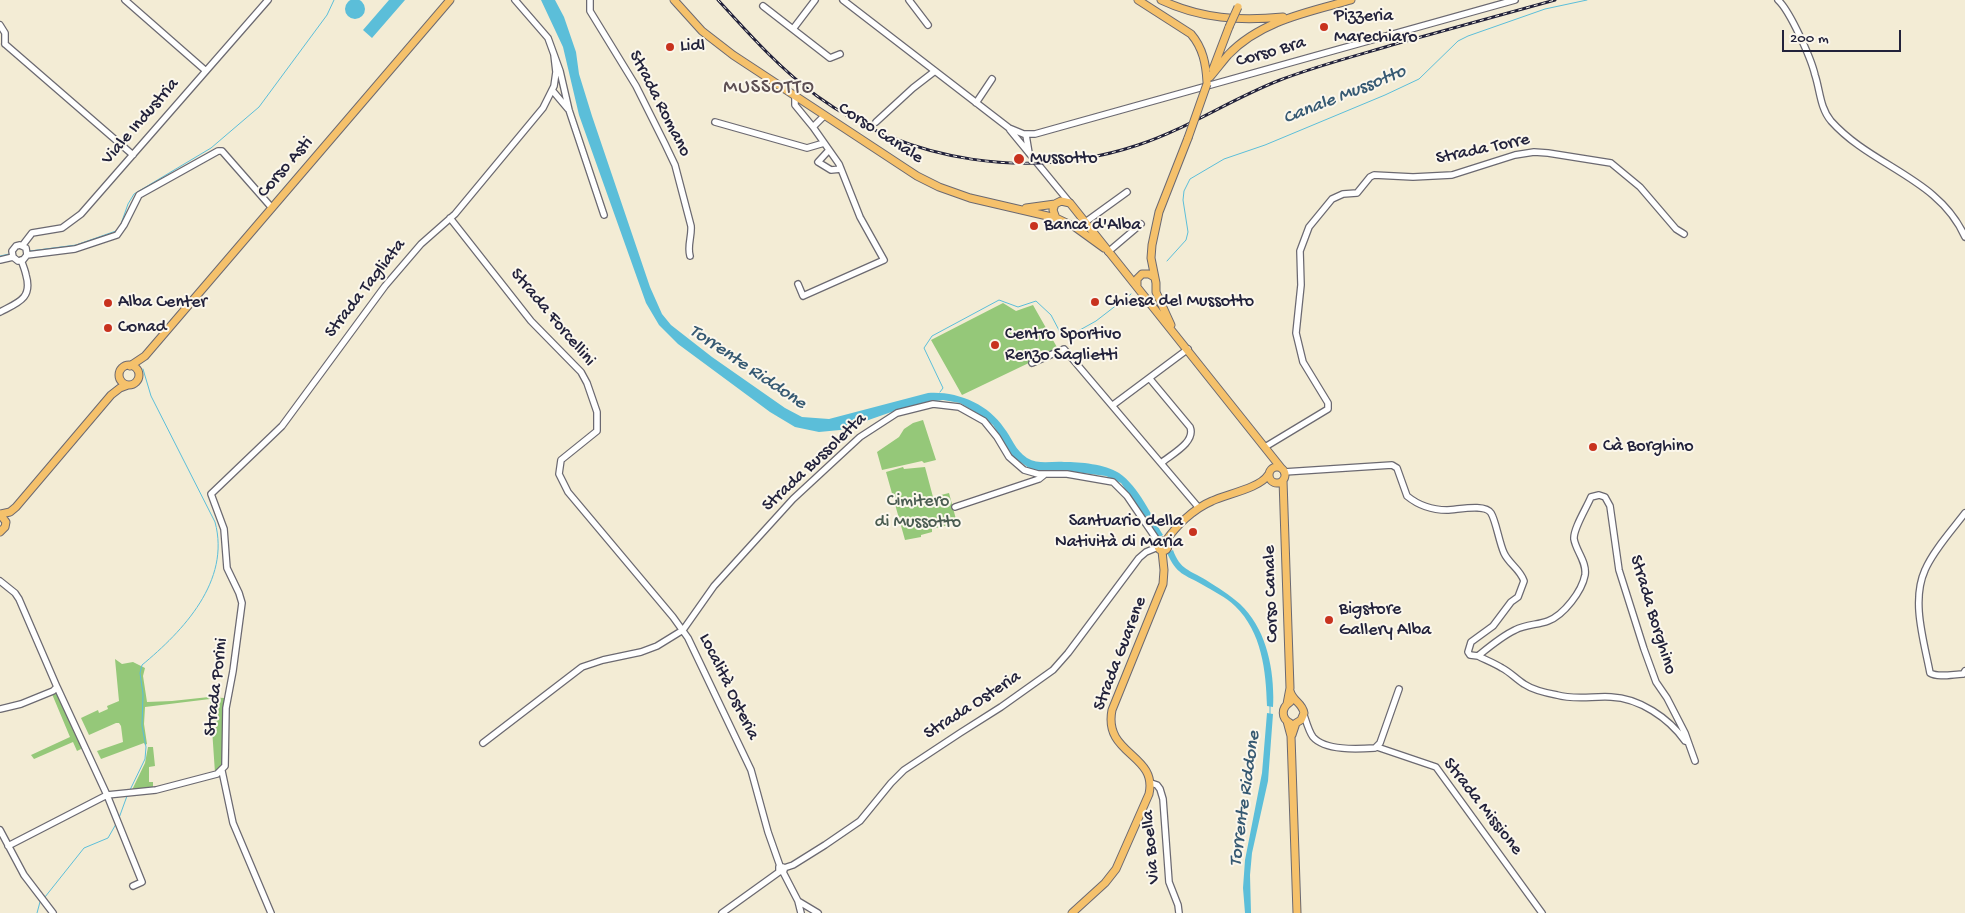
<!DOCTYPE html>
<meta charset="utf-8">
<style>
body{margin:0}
#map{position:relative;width:1965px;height:913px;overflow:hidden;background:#f3ecd5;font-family:"Gochi Hand",sans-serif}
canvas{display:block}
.scale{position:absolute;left:1782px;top:30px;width:119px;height:22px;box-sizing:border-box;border:2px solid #22223b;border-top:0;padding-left:6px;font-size:15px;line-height:18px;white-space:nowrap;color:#22223b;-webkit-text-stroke:4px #fbf7ec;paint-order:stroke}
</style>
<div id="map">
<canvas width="1965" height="913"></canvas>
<div class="scale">200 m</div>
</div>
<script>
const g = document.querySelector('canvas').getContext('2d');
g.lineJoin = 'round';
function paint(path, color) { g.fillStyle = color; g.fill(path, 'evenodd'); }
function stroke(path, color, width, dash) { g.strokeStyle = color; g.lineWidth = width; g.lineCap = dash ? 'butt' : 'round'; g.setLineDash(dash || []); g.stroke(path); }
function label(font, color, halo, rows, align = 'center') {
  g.font = font + ' "Gochi Hand",sans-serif'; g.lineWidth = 4; g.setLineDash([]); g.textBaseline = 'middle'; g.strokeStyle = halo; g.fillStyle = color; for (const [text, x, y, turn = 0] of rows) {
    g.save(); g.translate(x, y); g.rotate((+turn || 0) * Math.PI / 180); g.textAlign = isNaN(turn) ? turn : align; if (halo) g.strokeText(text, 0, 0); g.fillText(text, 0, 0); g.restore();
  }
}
paint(new Path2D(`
 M1003,303L1016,311L1033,305L1058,349L962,395L931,340Z
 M923,420L936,460L924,463L922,461L882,470L877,452L899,437L904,429L913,423Z
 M903,467L904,469L925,467L933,497L949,493L957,523L932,529V532L921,535V537L905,540L886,472Z
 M115,659L122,664L133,662L145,668L143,676L147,702L172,701L209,697L224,698L222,766L215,773L210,699L145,707L144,724L147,744L145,745L144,743L101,759L97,751L123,742L121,726L119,723H116L89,735L81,718L98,710L99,713L108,709L107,706L119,701Z
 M58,693L83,748L77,751L73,742L34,759L31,755L70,737L52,694Z
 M148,747H153L155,766L149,767V782H153V787L132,790L145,763Z`), '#95c879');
paint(new Path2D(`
 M345 9a10 10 0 1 1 20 0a10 10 0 1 1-20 0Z
 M389,0H405L372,38L363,30Z
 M541,0H555L564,17L576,52L579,74L592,116L650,287L662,314L671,325L712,357L785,408L802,417L829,419L928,393C957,391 988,404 1004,428C1012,438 1015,450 1027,458C1039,465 1051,461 1064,462C1080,462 1105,464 1119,473C1139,487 1151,515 1163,535L1158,538L1121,483L1106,476L1060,470L1037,471L1029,468L1013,457L993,425L980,415L960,403L943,400L927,402L900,409L840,430L819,432L795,427L770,412L678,344L659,325L646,303L579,115L563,47Z
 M1173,550C1180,570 1190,570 1206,580C1217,587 1230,595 1240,604C1267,629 1275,672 1273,707L1267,706C1266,671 1262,632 1235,606C1226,597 1213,591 1203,585C1184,574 1177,575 1167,553Z
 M1267,713L1273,714L1268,781L1252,853L1250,875L1251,913H1245L1243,888L1245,860L1262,773Z`), '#5bbed9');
stroke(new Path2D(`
 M121,224L128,204L134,194L211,148L259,107L327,15L334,0
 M30,251L76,245L116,231
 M0,256L9,254
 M1167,261L1186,240L1188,232L1183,200L1184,191L1190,179L1224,159L1265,145L1385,95L1419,79L1458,41L1468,36L1545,9L1587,0
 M940,392L943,388L924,348L932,336L999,300L1018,307L1036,301L1051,315L1061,334L1069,336L1096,321L1131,294
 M1270,714V706
 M130,790L145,759L146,747L142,726L143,694L140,673L142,665C183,631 231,581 215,522L151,396L143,369
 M119,818L127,796
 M45,897L84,848L108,838L116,824
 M37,913L40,902`), '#5bbed9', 1);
const minor = new Path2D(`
 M125,0L206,71
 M515,0L548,38L560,71L569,110L604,215
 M590,0V11L636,86L665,144L675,165L691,226C692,236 687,246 690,256
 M843,0L1009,128L1026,135L1029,153
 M909,0L928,25
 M1778,0C1790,11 1811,58 1815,75C1820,90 1820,108 1831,121C1872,167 1939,178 1965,237
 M763,6L830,58L840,54
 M0,25L5,33V44
 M793,29L815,0
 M5,44L133,155
 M552,90L568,109
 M795,97V105L813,127L839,164L860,217L884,260L803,296L798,284
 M976,103L992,79
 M715,122L807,148L824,143
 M876,122L913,88L935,71
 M813,127L824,116
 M1010,130L1070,203
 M1025,134H1035L1515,0
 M829,150L818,162L831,170L841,169
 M450,218L531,321L581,372L587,383L597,412V431L561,460L559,474L568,492L673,617L688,638L751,770L768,832L780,866
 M1075,227L1080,226L1127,192
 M22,246L32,233L62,228L81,214L268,0
 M1108,252L1141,224
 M27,255L75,249L117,235L124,225L139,195L218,151H222L272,208
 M0,260L13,257L18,261L23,260L27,255L26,248L20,245L16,246L12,251L13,257
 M0,312C17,303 33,299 26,275C25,270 23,265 21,260
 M1032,363L1064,349L1199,508
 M1150,379L1190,427C1196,442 1172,454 1161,463
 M1113,405L1188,349
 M1265,447L1328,409V403L1303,362L1296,333L1301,285L1300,251L1309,227L1332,199L1343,194L1357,193L1370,177L1374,175L1413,177L1452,175L1515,155L1534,152L1548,153L1611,163L1640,187L1676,229L1684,234
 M1284,472L1392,465L1397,468L1407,496C1418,505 1433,510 1447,510C1457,510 1485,503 1491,513C1496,521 1499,542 1504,553C1509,564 1520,569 1524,581L1518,597L1511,602L1493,626L1471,642L1468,652L1470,655L1478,656C1489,647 1502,636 1515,630C1526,624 1538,625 1548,621C1564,615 1582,591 1585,575C1587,562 1576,551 1574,539C1573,529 1587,507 1591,497L1599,495L1605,497L1610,506L1619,570L1644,649L1656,682L1667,698L1685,733L1695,761
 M955,507L1039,479L1044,475
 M1965,513C1952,530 1933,551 1925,570C1911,601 1924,641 1930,673C1938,678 1954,674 1963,674L1965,671
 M0,581L15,593L19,599L57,687L53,691L21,704L0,709
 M1478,656C1486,660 1494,663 1502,668C1510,672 1516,679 1524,684C1533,690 1546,693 1557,695C1574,700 1593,696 1611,697C1639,698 1669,718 1685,741L1688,742
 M57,687L107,795L142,882L133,886
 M1304,715C1306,721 1309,732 1313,737C1325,751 1358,749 1375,748L1380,743L1399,689
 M483,743L582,667L603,660L641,652L657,646L683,630L714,586L793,499L860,437L897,413L933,404L959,407L984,421L997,437L1009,457L1024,470L1038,474H1067L1113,482L1127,496L1159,543
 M1377,747L1436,767L1542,913
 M222,771L233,823L271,913
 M1151,783L1157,785L1160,789L1163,799L1169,882L1178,905L1179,913
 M0,830L24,875L53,913
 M8,846L107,795L156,790L217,774L225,766L226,708L233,671L242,603L239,593L227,568L224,529L211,494L282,426L385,286L421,244L455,214L543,108L554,86L556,72L554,55
 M784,868L793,865L825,845L860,821L891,783L904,770L960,733L1001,707L1053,670L1068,653L1139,558L1146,552L1158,547
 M779,872V867H783L784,870L783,872L798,901L818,913
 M798,901L801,913
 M722,913L779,872`);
const major = new Path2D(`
 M674,0L702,31L733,55L917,176L939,187L970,198L1056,218L1075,227L1104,248
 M1138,0L1191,34C1203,48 1206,64 1207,82
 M1161,0C1201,19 1240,21 1283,17
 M1213,69L1229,27
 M1210,77C1216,70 1222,62 1228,55C1260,21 1308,12 1351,0
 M1026,208L1055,204
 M1056,218L1053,210L1055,204L1061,201L1070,203L1282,469
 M1137,285V279L1142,274H1149L1154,277
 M1171,325L1156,292V283L1151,258L1152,245L1159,212L1188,138
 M119 375a10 10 0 1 1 20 0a10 10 0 1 1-20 0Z
 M130,366L145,356L450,0
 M1269 475a8 8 0 1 1 16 0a8 8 0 1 1-16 0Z
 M1283,480L1290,688L1287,704
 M0,514L10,512L16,507L111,395L120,388L128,385
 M0,514L6,522L5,527L0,532
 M1158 546a5 5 0 1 1 10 0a5 5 0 1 1-10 0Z
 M1165,542C1176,526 1193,509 1212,501C1227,494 1260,488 1268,475
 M1290,691C1293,702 1302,702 1304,713L1301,720L1296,723L1292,735
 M1290,702C1281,708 1281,718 1290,723
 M1287,721L1291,736L1297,913
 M1072,913L1105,883L1116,869L1149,794C1158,754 1103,755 1112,710L1163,584L1164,570L1162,551`);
stroke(minor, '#6b6971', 8);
stroke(major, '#6b6971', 9);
stroke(minor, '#fff', 5.5);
stroke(major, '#f5c16b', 7);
const rail = new Path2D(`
 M718,0C749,34 780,69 817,96C909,163 1030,181 1138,145C1187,129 1231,99 1280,80C1319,65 1359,55 1399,43C1451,29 1503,14 1555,0`);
stroke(rail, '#22223b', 3);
stroke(rail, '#fbf7ec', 1, [4]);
const majorBridge = new Path2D(`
 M1229,27L1238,7
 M1188,138L1207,84`);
stroke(majorBridge, '#6b6971', 9, []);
stroke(majorBridge, '#f5c16b', 7);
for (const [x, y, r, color] of [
 [1324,27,5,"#c8321e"],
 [670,47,5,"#c8321e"],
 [1019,159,6,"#c8321e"],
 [1034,226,5,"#c8321e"],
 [1095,302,5,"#c8321e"],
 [108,303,5,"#c8321e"],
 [108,328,5,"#c8321e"],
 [995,345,5,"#c8321e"],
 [1593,447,5,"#c8321e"],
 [1193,532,5,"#c8321e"],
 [1329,620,5,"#c8321e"]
]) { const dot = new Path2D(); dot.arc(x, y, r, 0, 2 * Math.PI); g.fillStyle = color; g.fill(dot); stroke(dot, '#fbf7ec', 2); }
label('18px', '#22223b', '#fbf7ec', [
 ["Pizzeria",1334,17],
 ["Marechiaro",1334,38],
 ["Lidl",680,47],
 ["Mussotto",1030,159],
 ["Banca d'Alba",1044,226],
 ["Chiesa del Mussotto",1105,302],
 ["Alba Center",118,303],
 ["Conad",118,328],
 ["Centro Sportivo",1005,335],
 ["Renzo Saglietti",1005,356],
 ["Cà Borghino",1603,447],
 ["Santuario della",1183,522,"right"],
 ["Natività di Maria",1183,543,"right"],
 ["Bigstore",1339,610],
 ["Gallery Alba",1339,631]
], 'left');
label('18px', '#22223b', '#fbf7ec', [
 ["Corso Bra",1271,53,-16],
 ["Strada Romano",659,104,63],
 ["Viale Industria",141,122,-49],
 ["Corso Canale",880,134,33],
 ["Strada Torre",1483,150,-12],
 ["Corso Asti",286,168,-49],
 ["Strada Tagliata",366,289,-52],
 ["Strada Forcellini",552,318,50],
 ["Strada Bussoletta",815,463,-43],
 ["Corso Canale",1272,594,-92],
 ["Strada Borghino",1652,615,73],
 ["Strada Guarene",1121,654,-69],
 ["Strada Porini",217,687,-83],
 ["Località Osteria",728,687,64],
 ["Strada Osteria",973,706,-33],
 ["Strada Missione",1482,807,52],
 ["Via Boella",1152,847,-95]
]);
label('18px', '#4a5c51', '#fbf7ec', [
 ["Cimitero",918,502],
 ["di Mussotto",918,523]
]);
label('italic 19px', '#365972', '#fbf7ec', [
 ["Canale Mussotto",1345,96,-22],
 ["Torrente Riddone",747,368,34],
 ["Torrente Riddone",1246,799,-82]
]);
g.letterSpacing = '1px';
label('20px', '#5e5054', '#fbf7ec', [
 ["MUSSOTTO",769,89]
]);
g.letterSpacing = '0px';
</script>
